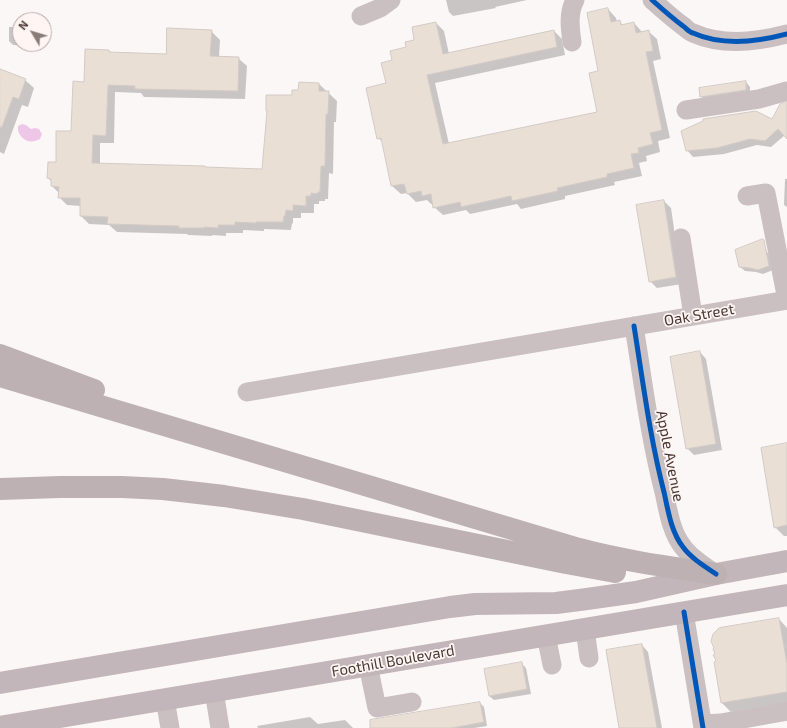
<!DOCTYPE html>
<style>
body{margin:0}
#map{position:relative;width:787px;height:728px;overflow:hidden;background:#fcf7f7;font-family:"Exo 2",sans-serif}
canvas{display:block}
.north{position:absolute;left:12px;top:12px;width:40px;height:40px;box-sizing:border-box;background:#fff6f4;border:1px solid #b6aaa7;border-radius:50%;rotate:308deg;font-size:11px;font-weight:700;line-height:16px;text-align:center;color:#493834}
.north::after{content:'';display:block;margin:auto;width:14px;height:18px;background:#887b78;clip-path:polygon(50% 0,100% 100%,50% 72%,0 100%)}
</style>
<div id="map">
<canvas width="787" height="728"></canvas>
<div class="north">N</div>
</div>
<script>
const g = document.querySelector('canvas').getContext('2d');
g.lineJoin = 'round';
function paint(path, color) { g.fillStyle = color; g.fill(path, 'evenodd'); }
function stroke(path, color, width, dash) { g.strokeStyle = color; g.lineWidth = width; g.lineCap = dash ? 'butt' : 'round'; g.setLineDash(dash || []); g.stroke(path); }
function label(font, color, halo, rows, align = 'center') {
  g.font = font + ' "Exo 2",sans-serif'; g.lineWidth = 3.5; g.setLineDash([]); g.textBaseline = 'middle'; g.strokeStyle = halo; g.fillStyle = color; for (const [text, x, y, turn = 0] of rows) {
    g.save(); g.translate(x, y); g.rotate((+turn || 0) * Math.PI / 180); g.textAlign = isNaN(turn) ? turn : align; if (halo) g.strokeText(text, 0, 0); g.fillText(text, 0, 0); g.restore();
  }
}
paint(new Path2D(`
 M22,124L26,125L31,129L35,128L39,129L42,134L40,139C31,144 22,141 18,131V126Z`), '#eec7e8');
paint(new Path2D(`
 M446,0H527L495,7L496,8L453,16L449,12Z
 M608,9L616,18L617,22L619,21L624,26L634,23L642,32L648,31L657,39L661,59L653,61L670,138L658,141L660,152L646,156L647,161L639,163L642,176L614,182L615,185L565,196V199L521,209L517,204L470,214L466,210L443,215L434,207V204H431L427,200L416,202L407,193L401,194L392,186L383,142L378,138L387,84L393,61L436,23L444,31L449,54L554,31L562,39L565,55L435,83L449,144L598,112L600,72Z
 M9,27H20V44H42V46L13,45L9,41Z
 M211,31L220,40L219,57L238,58L247,66L245,99L144,97L141,93L115,92L114,143H100V164L263,170L293,96L299,91L319,84L337,101L336,122H334L333,174L329,173L328,199H325V201H319V204H314V213H301V218H293V224L292,223L291,230L264,229V231L243,230V233H226V236L212,235V236L188,235L187,234L117,232L109,225L89,224L81,216V206L67,205L59,197V193L52,186V182L48,178L72,132L85,83L109,51L111,53L167,55Z
 M0,71L25,80L34,88L28,107L22,105L4,154L0,152Z
 M746,82L750,87V94L705,101L701,96Z
 M787,110V137L785,135L771,147L757,145L724,154L693,157L687,150L772,120Z
 M785,179H787V207L784,205Z
 M664,201L671,208L682,284L657,288L650,281Z
 M764,246L770,257L773,270L763,274L756,272L745,271L740,267Z
 M700,352L706,359L722,450L694,455L687,448Z
 M787,444V536H784L775,527Z
 M779,619L787,628V702L731,712L722,703L718,661L715,648Z
 M642,645L648,652L662,728H620Z
 M521,663L526,668L531,694L494,700L489,696L485,670Z
 M480,703L484,707L487,726L474,728H389Z
 M310,717L318,724L345,720L353,728H258L257,726Z`), '#0003');
const building = new Path2D(`
 M608,8L611,22L620,20L621,25L634,22L636,33L649,30L653,51L646,52L662,130L650,133L653,144L638,148L639,153L631,154L634,168L607,174V177L557,188L558,191L512,201L511,196L461,207L460,202L433,208L431,194L422,196L421,191L407,194L404,184L391,186L381,138L377,139L366,88L386,83L381,63L392,60L390,51L406,47L405,42L414,40L412,27L436,22L443,54L554,30L557,47L427,75L443,144L597,112L589,73L598,71L587,13Z
 M167,28L212,30L210,56L239,57L238,91L135,89V86L108,85L106,136L93,135L92,163L205,166V167L262,169L267,111H266V95H292V90H298L299,82L319,83V91H329L328,114H326L325,166H321L320,192H318L317,194L311,193V196H306V206L293,205V211L286,210L285,216H284L283,222H256V223L235,222V225H218V228L204,227V228H179V226L107,224L108,217L80,216V198H58L59,187L51,186V179L47,178L48,162H56V131H71L73,81L84,82L85,49L109,50V52L166,54Z
 M0,69L26,79L19,99L13,97L2,127H0Z
 M746,81V90L700,97L699,88Z
 M787,102V139L778,129L765,141L750,139L717,148L686,151L681,131L703,121V119L756,111L772,119L780,104Z
 M664,200L676,277L649,282L636,205Z
 M763,239L764,240L769,266L758,270L750,268L739,267L735,250Z
 M700,351L716,444L686,449L670,357Z
 M787,443V525L774,528L761,448Z
 M779,618L787,664V692L721,703L714,662L716,660L713,655L715,654L713,649L714,648L711,641L713,634L719,628Z
 M642,644L657,728H619L606,650Z
 M522,662L527,689L489,696L484,669Z
 M480,702L484,722L452,728H370V720Z`);
paint(building, '#eadfd5');
stroke(building, '#d2cac5', 1);
stroke(new Path2D(`
 M652,0C662,9 672,18 683,26C686,28 689,32 693,33C722,46 757,42 787,34
 M361,16L380,8L391,0
 M572,42C570,28 568,13 575,0
 M686,110L759,99L787,91
 M747,196L766,193L787,300
 M681,238L693,316
 M634,326C643,382 650,438 664,492C668,510 671,532 683,547C691,558 704,566 716,574
 M247,392L787,300
 M684,612L703,728
 M585,629L589,658
 M546,635L552,665
 M368,665L377,708L412,702
 M214,691L220,728
 M165,699L170,728
 M703,724L721,723L787,711`), '#cabfc1', 19);
stroke(new Path2D(`
 M0,683L450,607L475,604L556,603L587,599L636,592L716,574L787,561
 M0,727L787,595`), '#c3b6ba', 22);
stroke(new Path2D(`
 M0,355L94,390
 M0,376L579,549C624,561 670,567 716,574
 M0,489L60,487H122L163,489L224,496L303,509L561,562L615,572`), '#bdb1b4', 22);
stroke(new Path2D(`
 M652,0C662,9 672,18 683,26C686,28 689,32 693,33C722,46 757,42 787,34
 M634,326C643,382 650,438 664,492C668,510 671,532 683,547C691,558 704,566 716,574
 M684,612L703,728`), '#0057b8', 5);
label('15px', '#493834', '#fff6f4', [
 ["Oak Street",699,315,-10],
 ["Apple Avenue",670,456,79],
 ["Foothill Boulevard",393,661,-10]
]);
</script>
